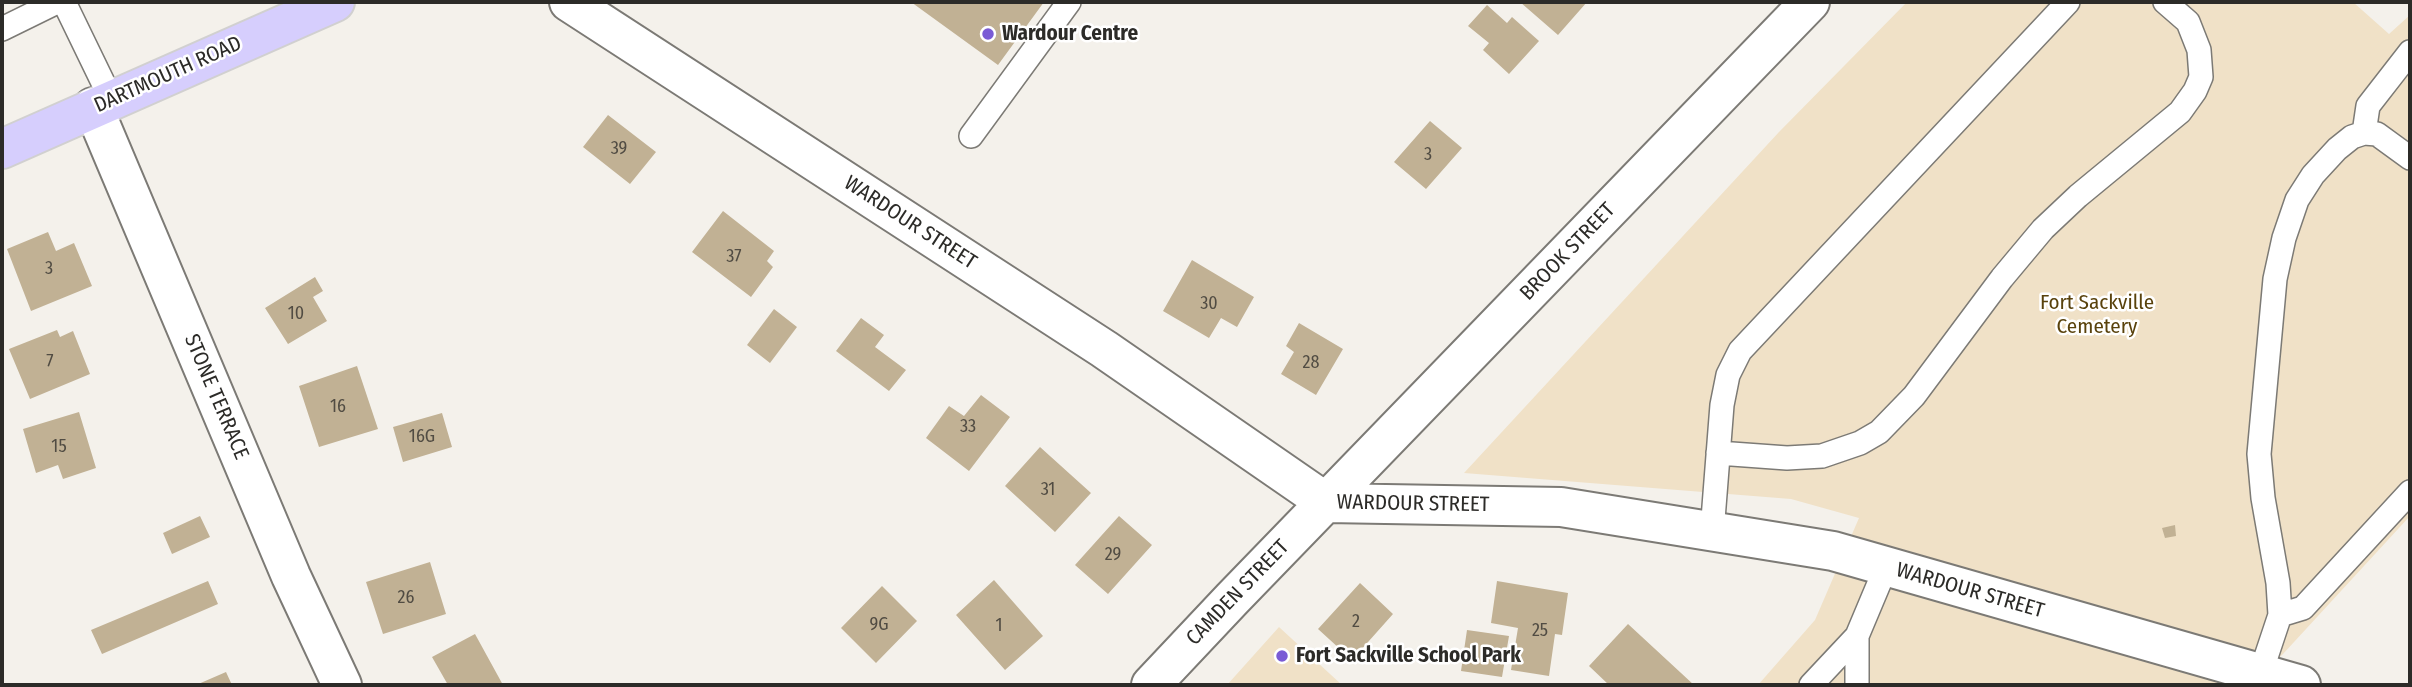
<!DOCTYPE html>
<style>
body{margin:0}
#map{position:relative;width:2412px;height:687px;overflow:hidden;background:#f4f1eb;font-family:"Fira Sans Condensed",sans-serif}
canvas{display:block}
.frame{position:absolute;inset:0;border:4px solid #2c2b28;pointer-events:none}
</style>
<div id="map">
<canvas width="2412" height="687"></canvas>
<div class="frame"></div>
</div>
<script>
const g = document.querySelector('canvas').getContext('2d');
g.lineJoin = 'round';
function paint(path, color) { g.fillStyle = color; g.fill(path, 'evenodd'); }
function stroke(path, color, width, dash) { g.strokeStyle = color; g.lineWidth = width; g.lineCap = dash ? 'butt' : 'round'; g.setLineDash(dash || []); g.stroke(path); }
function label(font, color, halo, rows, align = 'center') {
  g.font = font + ' "Fira Sans Condensed",sans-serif'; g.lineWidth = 5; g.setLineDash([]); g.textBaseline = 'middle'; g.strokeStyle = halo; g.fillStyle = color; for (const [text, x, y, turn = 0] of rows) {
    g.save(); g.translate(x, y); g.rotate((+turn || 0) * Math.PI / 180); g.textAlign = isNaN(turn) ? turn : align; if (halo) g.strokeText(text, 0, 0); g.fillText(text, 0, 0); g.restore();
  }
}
paint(new Path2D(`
 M1907,2H2353L2389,34L2410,15V516L2283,654L2250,685H1758L1815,620L1859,518L1791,499L1464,473L1779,132Z
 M1279,627L1342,685H1227Z`), '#f0e1c7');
paint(new Path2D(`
 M911,2H1044L998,65Z
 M1520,2H1587L1558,35Z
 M1487,5L1507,23L1512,17L1539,41L1509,74L1483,50L1489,43L1468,26Z
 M608,115L656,152L630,184L583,147Z
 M1430,121L1462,148L1426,189L1394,162Z
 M723,211L774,251L767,261L773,267L751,297L692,252Z
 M48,232L56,251L74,243L92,286L31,311L7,249Z
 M1192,260L1254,297L1237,327L1221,318L1209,338L1163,311Z
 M315,277L323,291L313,297L327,321L288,344L265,308Z
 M774,309L797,327L770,363L747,345Z
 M861,318L884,335L875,347L906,370L889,391L836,351Z
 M1299,323L1343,349L1316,395L1281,374L1294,352L1286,346Z
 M57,330L60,337L73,331L90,374L30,399L9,349Z
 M357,366L378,429L319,447L299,386Z
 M981,395L1010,417L969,471L926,438L949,406L964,416Z
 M79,412L96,468L63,479L58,465L36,473L23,429Z
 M442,413L452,447L403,462L393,427Z
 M1040,447L1091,493L1055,532L1005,486Z
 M200,516L210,537L172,554L163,533Z
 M1119,516L1152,545L1108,594L1075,565Z
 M2175,525L2176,536L2165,538L2162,528Z
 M430,562L446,614L383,634L366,582Z
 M994,580L1043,636L1005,670L956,615Z
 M208,581L218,604L102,654L91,630Z
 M1497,581L1568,593L1562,635L1555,634L1549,676L1511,670L1518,628L1491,623Z
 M1360,583L1393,614L1352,660L1318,629Z
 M882,586L917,621L876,663L841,628Z
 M1628,624L1694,685H1609L1589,666Z
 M1467,630L1509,636L1502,677L1461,671Z
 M475,634L503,685H448L432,657Z
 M226,672L232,685H196Z`), '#c1b194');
const lane = new Path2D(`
 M64,2L111,99
 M2,29L57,2
 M2364,133L2368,106L2410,52
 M971,136L1069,2
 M1718,453L1787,458L1822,456L1860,443L1879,432L1914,396L2002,278L2043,229L2078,196L2180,112L2195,91L2201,77L2199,50L2188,22L2165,2
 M1712,532L1722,405L1728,375L1740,351L2068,2
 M2280,615L2303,608L2410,492
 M1857,636V685
 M2260,675L2280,615L2278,583L2263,498L2259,454L2275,279L2284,238L2297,200L2313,175L2337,149L2352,137L2364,133L2377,134L2410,158
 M1811,685L1857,636L1886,567`);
const street = new Path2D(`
 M569,2L1104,349L1327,503L1561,507L1833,551L2301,685
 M93,107L291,576L342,685
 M1151,685L1232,599L1810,2`);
const primary = new Path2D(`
 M2,149L335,2`);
stroke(lane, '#7c7a75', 26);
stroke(street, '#7c7a75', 42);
stroke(primary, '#d1d0d0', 42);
stroke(lane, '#fff', 23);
stroke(street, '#fff', 38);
stroke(primary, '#d6cefd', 38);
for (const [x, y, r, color] of [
 [988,34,7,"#7a5bd5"],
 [1282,656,7,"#7a5bd5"]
]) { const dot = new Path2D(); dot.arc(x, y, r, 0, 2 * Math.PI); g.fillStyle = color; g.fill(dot); stroke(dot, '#fff', 2.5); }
label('18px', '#514c43', null, [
 ["39",619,149],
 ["3",1428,155],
 ["37",734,257],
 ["3",49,269],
 ["30",1209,304],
 ["10",296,314],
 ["7",50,362],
 ["28",1311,363],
 ["16",338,407],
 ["33",968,427],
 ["16G",422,437],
 ["15",59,447],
 ["31",1048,490],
 ["29",1113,555],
 ["26",406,598],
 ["2",1356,622],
 ["9G",879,625],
 ["1",999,626],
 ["25",1540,631]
]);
label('bold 21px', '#2c2b28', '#fff', [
 ["Wardour Centre",1002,34],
 ["Fort Sackville School Park",1296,656]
], 'left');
label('21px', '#2c2b28', '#fff', [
 ["DARTMOUTH ROAD",168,75,-24],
 ["WARDOUR STREET",910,223,33],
 ["BROOK STREET",1568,252,-46],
 ["STONE TERRACE",216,397,67],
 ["WARDOUR STREET",1413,504,1],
 ["WARDOUR STREET",1970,591,16],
 ["CAMDEN STREET",1238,593,-46]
]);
label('21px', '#59420c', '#fff', [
 ["Fort Sackville",2097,303],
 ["Cemetery",2097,327]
]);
</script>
